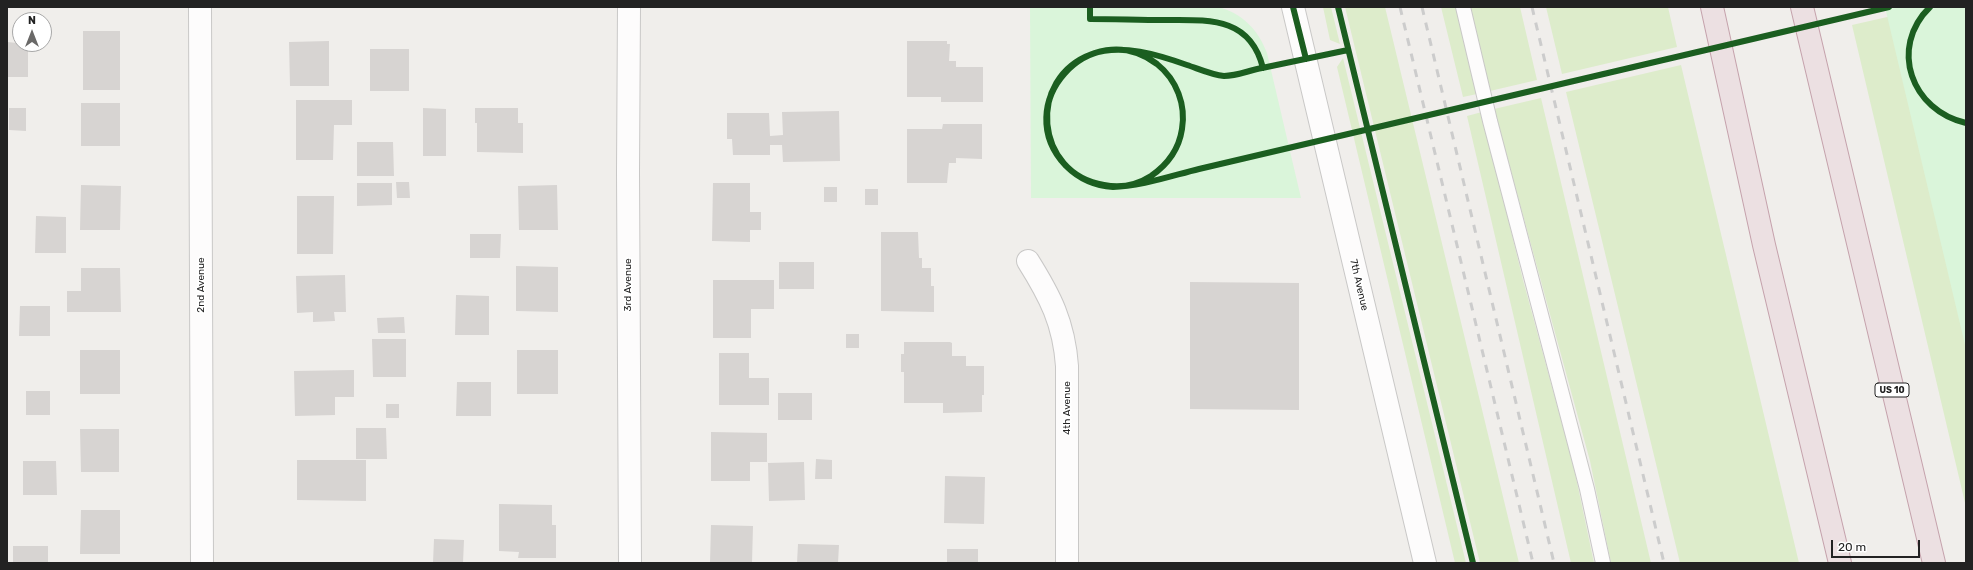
<!DOCTYPE html>
<style>
body{margin:0}
#map{position:relative;width:1973px;height:570px;overflow:hidden;background:#f0eeeb;font-family:Rubik,sans-serif}
canvas{display:block}
.frame{position:absolute;inset:0;border:8px solid #222;pointer-events:none}
.north{position:absolute;left:12px;top:12px;width:40px;height:40px;box-sizing:border-box;background:#fff;border:1px solid #a7a7a7;border-radius:50%;rotate:0deg;font-size:11px;font-weight:700;line-height:16px;text-align:center;color:#222}
.north::after{content:'';display:block;margin:auto;width:14px;height:18px;background:#6a6968;clip-path:polygon(50% 0,100% 100%,50% 72%,0 100%)}
.scale{position:absolute;left:1831px;top:540px;width:89px;height:18px;box-sizing:border-box;border:2px solid #222;border-top:0;padding-left:5px;font-size:12px;line-height:14px;white-space:nowrap;color:#222;-webkit-text-stroke:3px #fff;paint-order:stroke}
</style>
<div id="map">
<canvas width="1973" height="570"></canvas>
<div class="frame"></div>
<div class="north">N</div>
<div class="scale">20 m</div>
</div>
<script>
const g = document.querySelector('canvas').getContext('2d');
g.lineJoin = 'round';
function paint(path, color) { g.fillStyle = color; g.fill(path, 'evenodd'); }
function stroke(path, color, width, dash) { g.strokeStyle = color; g.lineWidth = width; g.lineCap = dash ? 'butt' : 'round'; g.setLineDash(dash || []); g.stroke(path); }
function label(font, color, halo, rows, align = 'center') {
  g.font = font + ' Rubik,sans-serif'; g.lineWidth = 3.5; g.setLineDash([]); g.textBaseline = 'middle'; g.strokeStyle = halo; g.fillStyle = color; for (const [text, x, y, turn = 0] of rows) {
    g.save(); g.translate(x, y); g.rotate((+turn || 0) * Math.PI / 180); g.textAlign = isNaN(turn) ? turn : align; if (halo) g.strokeText(text, 0, 0); g.fillText(text, 0, 0); g.restore();
  }
}
paint(new Path2D(`
 M1323,7H1331L1340,44L1330,40Z
 M1345,7H1385L1519,563H1480Z
 M1441,7H1457L1477,94L1463,97Z
 M1470,7H1520L1537,80L1490,91Z
 M1546,7H1668L1677,47L1562,74Z
 M1896,15L1966,134V507L1852,25Z
 M1343,58L1466,563H1455L1337,67Z
 M1681,65L1799,563H1680L1566,92Z
 M1541,98L1651,563H1611L1590,461L1494,109Z
 M1482,112L1523,280L1574,468L1594,563H1571L1467,116Z`), '#ddeccb');
paint(new Path2D(`
 M1030,7H1217C1242,12 1259,31 1267,53L1301,198H1031Z
 M1885,7H1966V349Z`), '#daf5da');
paint(new Path2D(`
 M83,31H120V90H83Z
 M329,41V86H290L289,42Z
 M907,41H947V44H950L949,61H956V67H983V102H941V97H907Z
 M7,42L28,44V77H7Z
 M370,49H409V91H370Z
 M296,100H352V125H334L333,160H296Z
 M81,103H120V146H81Z
 M9,108H26V131L9,130Z
 M423,108L446,109V156H423Z
 M475,108H518V123H523V153L477,152V123H475Z
 M839,111L840,161L783,162L782,145H770V155H733L732,139H727V113H769L770,136L783,135L782,112Z
 M943,124H982V159L956,158V163H949L947,183H907V129H942Z
 M357,142H393L394,176H357Z
 M396,182H409L410,198H397Z
 M357,183H392V205L357,206Z
 M713,183H750V212H761V230H750V242L712,241Z
 M81,185L121,186L120,230H80Z
 M557,185L558,230H519L518,186Z
 M824,187H837V202H824Z
 M865,189H878V205H865Z
 M297,196H334L333,254H297Z
 M36,216L66,217V253H35Z
 M881,232H918L919,258H922V268H931V286H934V312L881,311Z
 M470,234H501L500,258H470Z
 M779,262H814V289H779Z
 M516,266L558,267V312L516,311Z
 M81,268H120L121,312H67V291H81Z
 M345,275L346,312H334L335,321L313,322V312L297,313L296,276Z
 M713,280H774V309H751V338H713Z
 M1190,282L1299,283V410L1190,409Z
 M456,295L489,296V335H455Z
 M20,306H50V336H19Z
 M404,317L405,333H378L377,318Z
 M846,334H859V348H846Z
 M372,339H406V377H373Z
 M904,342H950L952,343V356H966V366H984V395H982V412L943,413V403H904V372H901V354H904Z
 M80,350H120V394H80Z
 M517,350H558V394H517Z
 M719,353H749V378H769V405H719Z
 M354,370V397H335V415L295,416L294,371Z
 M457,382H491V416H456Z
 M26,391H50V415H26Z
 M778,393H812V420H778Z
 M386,404H399V418H386Z
 M356,428H386L387,459H356Z
 M80,429H119V472H81Z
 M711,432L767,433V462H750V481H711Z
 M816,459L832,460V479H815Z
 M297,460H366V501L297,500Z
 M23,461H56L57,495H23Z
 M804,462L805,500L769,501L768,463Z
 M945,476L985,477L984,524L944,523Z
 M499,504L552,505V525H556V558H518L519,552L499,551Z
 M81,510H120V554H80Z
 M711,525L753,526L752,563H710Z
 M434,539L464,540L463,563H433Z
 M798,544L839,545L838,563H797Z
 M13,546H48V563H13Z
 M947,549H978V563H947Z`), '#d7d4d2');
const service = new Path2D(`
 M1463,7L1490,121L1587,489L1603,563`);
const minor = new Path2D(`
 M200,7L202,563
 M629,7L628,172L630,563
 M1028,261C1050,296 1064,323 1067,366V563`);
const tertiary = new Path2D(`
 M1293,7L1425,563`);
const motorway = new Path2D(`
 M1712,7L1764,245L1840,563
 M1802,7L1934,563`);
stroke(service, '#c9c8c7', 16);
stroke(minor, '#c9c8c7', 24);
stroke(tertiary, '#c9c8c7', 24);
stroke(motorway, '#c5a2ac', 24);
stroke(service, '#fdfcfc', 14);
stroke(minor, '#fdfcfc', 22);
stroke(tertiary, '#fdfcfc', 22);
stroke(motorway, '#ece0e2', 22);
stroke(new Path2D(`
 M1400,7L1533,563
 M1422,7L1554,563
 M1532,7L1664,563`), '#ccc', 3, [8, 8]);
stroke(new Path2D(`
 M1090,7V19C1115,19 1139,20 1164,20C1208,20 1250,16 1263,68
 M1293,7L1306,59
 M1338,7L1473,563
 M1930,7C1888,48 1912,111 1966,123
 M1348,50C1320,56 1291,62 1262,68C1250,70 1237,76 1224,76C1212,75 1199,69 1187,65C1159,55 1121,43 1092,54C1026,78 1035,174 1104,185C1120,188 1137,185 1151,176C1167,165 1179,149 1182,129C1186,105 1177,80 1157,64C1090,14 1008,105 1066,166C1078,178 1095,186 1113,187C1139,187 1174,175 1199,169L1889,7`), '#1b5e20', 6);
for (const [x, y, w] of [
 [1892,390,34]
]) { const box = new Path2D(); box.roundRect(x - w / 2, y - 7, w, 14, 3); g.fillStyle = '#fff'; g.fill(box); stroke(box, '#222', 1); }
label('bold 9px', '#222', null, [
 ["US 10",1892,390]
]);
label('10px', '#222', '#fff', [
 ["2nd Avenue",201,285,-90],
 ["3rd Avenue",628,285,-90],
 ["7th Avenue",1359,285,77],
 ["4th Avenue",1067,408,-90]
]);
</script>
